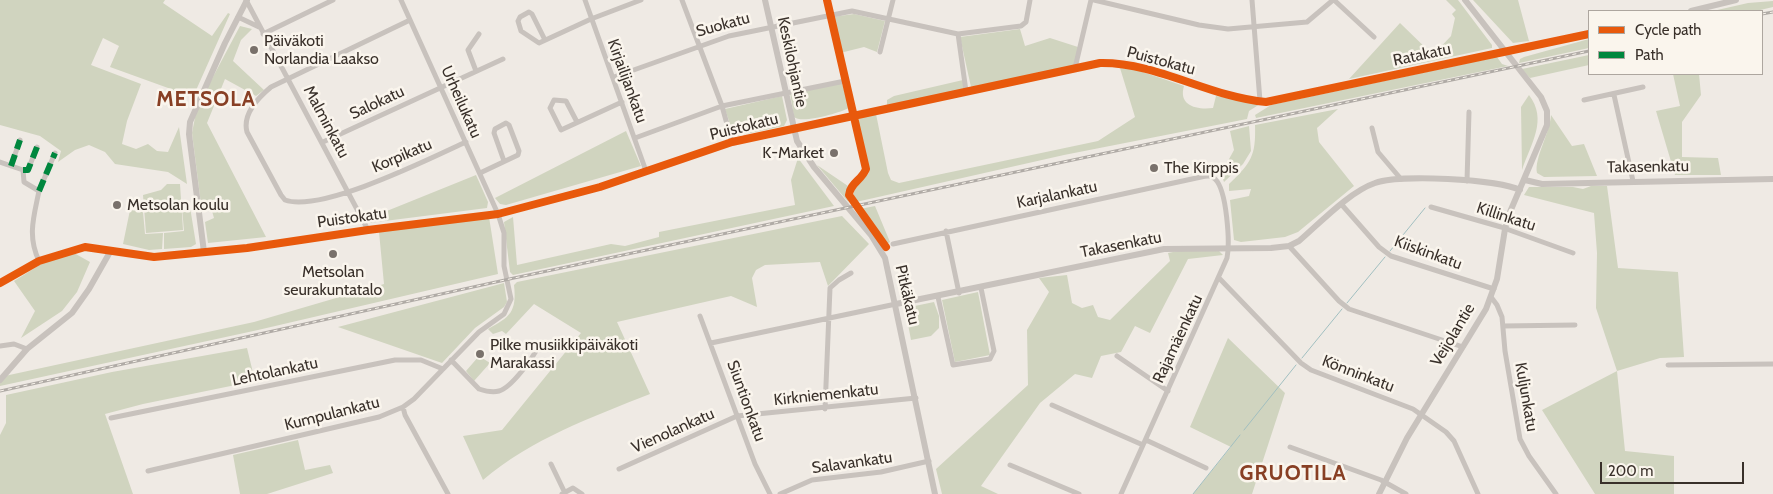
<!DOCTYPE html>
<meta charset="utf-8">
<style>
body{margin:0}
#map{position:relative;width:1773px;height:494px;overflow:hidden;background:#efeae4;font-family:Cabin,sans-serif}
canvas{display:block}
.legend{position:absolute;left:1588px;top:10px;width:175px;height:65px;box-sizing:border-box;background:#faf5ed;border:1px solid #ada69f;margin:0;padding:6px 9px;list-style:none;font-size:15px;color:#39302a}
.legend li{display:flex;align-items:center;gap:10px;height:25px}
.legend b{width:25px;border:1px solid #ada69f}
.scale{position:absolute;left:1600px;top:462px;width:144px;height:22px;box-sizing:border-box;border:2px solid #39302a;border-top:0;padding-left:6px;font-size:15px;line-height:18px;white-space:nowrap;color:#39302a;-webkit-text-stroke:4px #faf5ed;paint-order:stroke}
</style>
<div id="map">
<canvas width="1773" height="494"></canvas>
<ul class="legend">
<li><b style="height:6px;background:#e8590c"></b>Cycle path</li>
<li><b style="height:6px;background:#00873e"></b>Path</li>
</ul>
<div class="scale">200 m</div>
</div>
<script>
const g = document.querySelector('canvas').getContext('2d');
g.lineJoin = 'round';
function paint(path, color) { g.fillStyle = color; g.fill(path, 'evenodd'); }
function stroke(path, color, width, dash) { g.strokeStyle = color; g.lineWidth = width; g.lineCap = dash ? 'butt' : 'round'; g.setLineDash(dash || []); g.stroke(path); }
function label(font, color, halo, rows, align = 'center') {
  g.font = font + ' Cabin,sans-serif'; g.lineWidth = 5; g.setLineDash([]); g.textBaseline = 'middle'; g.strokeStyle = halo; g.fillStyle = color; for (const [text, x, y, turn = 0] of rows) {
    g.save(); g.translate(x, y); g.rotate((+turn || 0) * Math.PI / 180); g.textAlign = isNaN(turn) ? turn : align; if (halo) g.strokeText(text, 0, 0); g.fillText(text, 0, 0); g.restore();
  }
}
paint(new Path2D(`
 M0,0H165L163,3L212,36L228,13L230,14L193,97L110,67L119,46L103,38L91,65L141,84L127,121L122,144L136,149L148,144L157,151L168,152L179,127L187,184L168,172L115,164L105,152L89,145L75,150L58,162L61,151L40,136L0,125Z
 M1446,0H1458L1492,45V48L1349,79L1400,23L1433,55L1451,36L1455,18L1452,14L1456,10Z
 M1473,0H1518L1529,41L1513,43Z
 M1773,1V7L1756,11H1713L1748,3Z
 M854,14L885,21L877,52L864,47L840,53L832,17Z
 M240,26L252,29L241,40L233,61L264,90L256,96L225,79L207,123L266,237L208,243L205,222L214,218L210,204H201L192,133L197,107Z
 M1020,29L1025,46L1050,38L1078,47L1074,66L971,87L960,37Z
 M1589,39V48L1519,63L1520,59L1524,57Z
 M1589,55V65L1530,78L1522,69Z
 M1497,57L1502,64L1508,66L1256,118L1255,115L1271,105Z
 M1120,68L1134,69L1184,86C1178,106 1197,110 1213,108L1216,96L1260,104L1249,111L1247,119L1064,155L856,202L853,197L855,187L869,173L857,122L858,118L876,114L888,173L891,180L899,183L1098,141L1135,117Z
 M1673,74H1699L1701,95L1682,122V157L1718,158L1721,175H1675L1656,111L1680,106Z
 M963,80L965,89L887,106V100L894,96Z
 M842,83L849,108C839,113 802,124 794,117L790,93Z
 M1529,95C1548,120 1531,143 1522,170L1521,107Z
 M782,96L787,120L784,126L736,136L733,133L725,109Z
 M1338,109L1317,128L1319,142L1354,186L1298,232L1285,237L1241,242L1234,240L1230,200L1249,196L1251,189L1229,191V184C1251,163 1256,156 1255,125Z
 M1551,115L1572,146L1584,144L1597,176L1544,177L1537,173C1534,158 1550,133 1551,115Z
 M1249,126L1251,151L1243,164L1224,182L1220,171L1223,170L1234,150L1230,131Z
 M626,131L641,166L506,205L500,204L495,198Z
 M798,158L834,206L513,275L510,272L504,222L513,217L517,265L611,244L625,246L659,237V232L795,205L791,180Z
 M817,165L848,186L846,193L849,203Z
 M476,175L488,202L487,208L369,223L367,219Z
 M167,184H180L183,230L146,233L143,195L161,190Z
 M1591,186H1607L1618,268L1678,272L1684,357L1660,358L1617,371L1625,451L1674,456V494H1595L1542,410L1617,371L1596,308L1597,253L1594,213L1524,195L1529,187H1573L1583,189Z
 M875,206L890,242L887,244L874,224L860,209Z
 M190,207L196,244L191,247L164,249V233L184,231L182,208Z
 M130,210L143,212L145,234L163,233L162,249L149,250L123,244Z
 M842,216L869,244L828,286L820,262L765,265L756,270L752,278L757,307L731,296L617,322L650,394C592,417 531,439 483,480L463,436L502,430L581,333L534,304L506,334L502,331L493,334L488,329C510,317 517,312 514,285L517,282Z
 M489,217L498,274L258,330L0,386V377L254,322L384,284L379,232Z
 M1178,251H1219L1223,255L1188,259L1150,333L1135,326L1121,352L1101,356L1092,378L1075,374L1040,403L981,486L998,494H942L936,469L1028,385L1027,330L1049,292L1039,278L1067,275L1072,303L1082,308L1093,305L1098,317L1110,320L1170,261L1168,253Z
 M74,253L90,262L77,292L62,311L21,338L35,311L14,281L46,261Z
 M504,283L507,302L504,307L475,328L442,363L338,327Z
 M978,292L990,355L955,362L942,300Z
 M934,302L939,316V328L931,336L911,340L905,308Z
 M1228,338L1285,393L1252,494H1193L1231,447L1190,427Z
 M247,348L255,381L143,404L105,414L133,494H0V435L6,423V395L112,372Z
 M479,356L490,363L474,381L466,371Z
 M298,440L305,470L330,465L333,473L267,494H240L233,455Z`), '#d0d4bf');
stroke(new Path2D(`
 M1390,251L1425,208
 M1347,303L1385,257
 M1302,358L1342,309
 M1244,430L1296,365
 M1193,494L1240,435`), '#a1bfc0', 1);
stroke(new Path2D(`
 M246,0L368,230
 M585,0L646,171
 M682,0L722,106L732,142
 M1094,0L1199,25L1228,29L1307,22L1333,0
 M1252,0L1260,101
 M1334,0L1374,37
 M238,17L259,27
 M410,20L271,87C259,97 242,114 247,132L281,195L285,200C321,213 429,159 466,142
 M263,34L333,0
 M958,34L966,91
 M545,40L532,14L529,12L520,17L518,21L521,31L539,43L591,19L641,0
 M880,52L893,0
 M1075,68L1091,0
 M476,71L468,50L479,34
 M614,77L729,36L852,11L958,34L1021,26L1026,22L1030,0
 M1614,95L1633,181
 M1584,100L1643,87
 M577,122L566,101L554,100L550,108L561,130L622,102
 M1372,128L1378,152L1401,179
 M635,138L722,106L845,81
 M323,142L503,59
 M0,162L23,170L24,182L39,191C34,216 27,236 39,261
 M11,166L20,140
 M23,170H28L37,147
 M480,173L518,155L519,151L509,125L506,123L495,129L494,133L504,161
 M1467,181L1469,112
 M39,191L55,153
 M1342,205L1379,247L1391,256L1494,289
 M1431,207L1501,227L1573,253
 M946,231L959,293
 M893,244L1201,177C1206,176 1211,175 1215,179C1227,190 1230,243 1227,258L1121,494
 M1289,246L1339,301L1349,309L1463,347
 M1219,278L1301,363L1311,370L1413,409L1446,432L1454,441L1478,494
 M938,297L953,365L990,359L994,351L981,288
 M1491,297L1497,305L1502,317L1505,351L1520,439L1529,456L1556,494
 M700,316L755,464L770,494
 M1503,326L1575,325
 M711,343L896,304
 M0,346L14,344L27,349
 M1117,356L1168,391
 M451,360L479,389C485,391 492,393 499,391C511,388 533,358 538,347
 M1668,365L1773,364
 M1052,405L1143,445
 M403,407L405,415L448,494
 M825,409L830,288L839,280L851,273
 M111,418L395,360H421L443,369
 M1146,440L1206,468
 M1290,447L1381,480L1406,494
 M551,464L565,493
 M1010,465L1079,494
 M619,469L737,416L916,398
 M148,471L379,417L403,407L414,399L479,332L504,314L511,299L504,266V233L498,214L401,0
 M562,494L573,488L582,494
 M780,494L812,480L881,472L929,461`), '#c8c2bd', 5);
stroke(new Path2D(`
 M765,0L797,141L814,167L871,235L885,258L935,494
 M1691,11L1736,0
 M1525,180L1542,184L1773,179
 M204,252L189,134L190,122L225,43L247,0
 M0,283L39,261L85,247L154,257L247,248L368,230L498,214L600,187L732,142L1100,63C1157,62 1209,97 1266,102L1589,34
 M896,304L1164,249L1271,248L1289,246L1299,241C1320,223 1349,192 1375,183C1398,174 1498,179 1520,190
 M0,380L27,349L72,313L89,289L110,252
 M1379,494L1407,438L1486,309L1497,279L1505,229L1510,212L1547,125V111L1541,97L1465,0`), '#c8c2bd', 6);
const rail = new Path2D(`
 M1762,14L1773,12
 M0,391L514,278L1589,51`);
stroke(rail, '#b0aba6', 3);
stroke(rail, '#faf5ed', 1, [4]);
stroke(new Path2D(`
 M11,166L20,140
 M23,170H28L37,147
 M39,191L55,153`), '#00873e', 6, [12, 6]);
stroke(new Path2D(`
 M827,0L866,169C862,180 850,183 849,195L886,247
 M0,283L39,261L85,247L154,257L247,248L368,230L498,214L600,187L732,142L1100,63C1157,62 1209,97 1266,102L1589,34`), '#e8590c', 8);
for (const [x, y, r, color] of [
 [254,50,5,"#79716b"],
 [834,153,5,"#79716b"],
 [1154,168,5,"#79716b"],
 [117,205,5,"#79716b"],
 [333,254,5,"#79716b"],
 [480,354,5,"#79716b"]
]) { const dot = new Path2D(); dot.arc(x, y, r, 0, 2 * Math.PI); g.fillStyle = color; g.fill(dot); stroke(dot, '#faf5ed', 2); }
label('16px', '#39302a', '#faf5ed', [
 ["Suokatu",723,25,-15],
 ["Ratakatu",1422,55,-12],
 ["Puistokatu",1161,61,15],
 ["Keskilohjantie",792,62,78],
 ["Kirjailijankatu",627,81,70],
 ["Urheilukatu",461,102,66],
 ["Salokatu",377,103,-25],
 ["Malminkatu",326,122,62],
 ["Puistokatu",744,127,-14],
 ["Korpikatu",402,156,-23],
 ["Takasenkatu",1648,167,-1],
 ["Karjalankatu",1057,195,-12],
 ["Killinkatu",1506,217,18],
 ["Puistokatu",352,218,-8],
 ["Takasenkatu",1121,245,-11],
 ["Kiiskinkatu",1428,253,20],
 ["Pitkäkatu",907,295,77],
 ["Veijolantie",1453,335,-59],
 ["Rajamäenkatu",1178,339,-65],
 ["Lehtolankatu",275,372,-12],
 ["Könninkatu",1358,374,21],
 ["Kirkniemenkatu",826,395,-6],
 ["Kuljunkatu",1526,397,80],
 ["Siuntionkatu",746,401,70],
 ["Kumpulankatu",332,414,-14],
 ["Vienolankatu",673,431,-24],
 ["Salavankatu",852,463,-8]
]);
label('16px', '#39302a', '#faf5ed', [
 ["Päiväkoti",264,41],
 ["Norlandia Laakso",264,59],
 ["K-Market",824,153,"right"],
 ["The Kirppis",1164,168],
 ["Metsolan koulu",127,205],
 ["Metsolan",333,272,"center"],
 ["seurakuntatalo",333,290,"center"],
 ["Pilke musiikkipäiväkoti",490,345],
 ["Marakassi",490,363]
], 'left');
g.letterSpacing = '1px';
label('bold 21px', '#883f24', '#faf5ed', [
 ["METSOLA",206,100],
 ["GRUOTILA",1293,474]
]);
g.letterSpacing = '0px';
</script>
